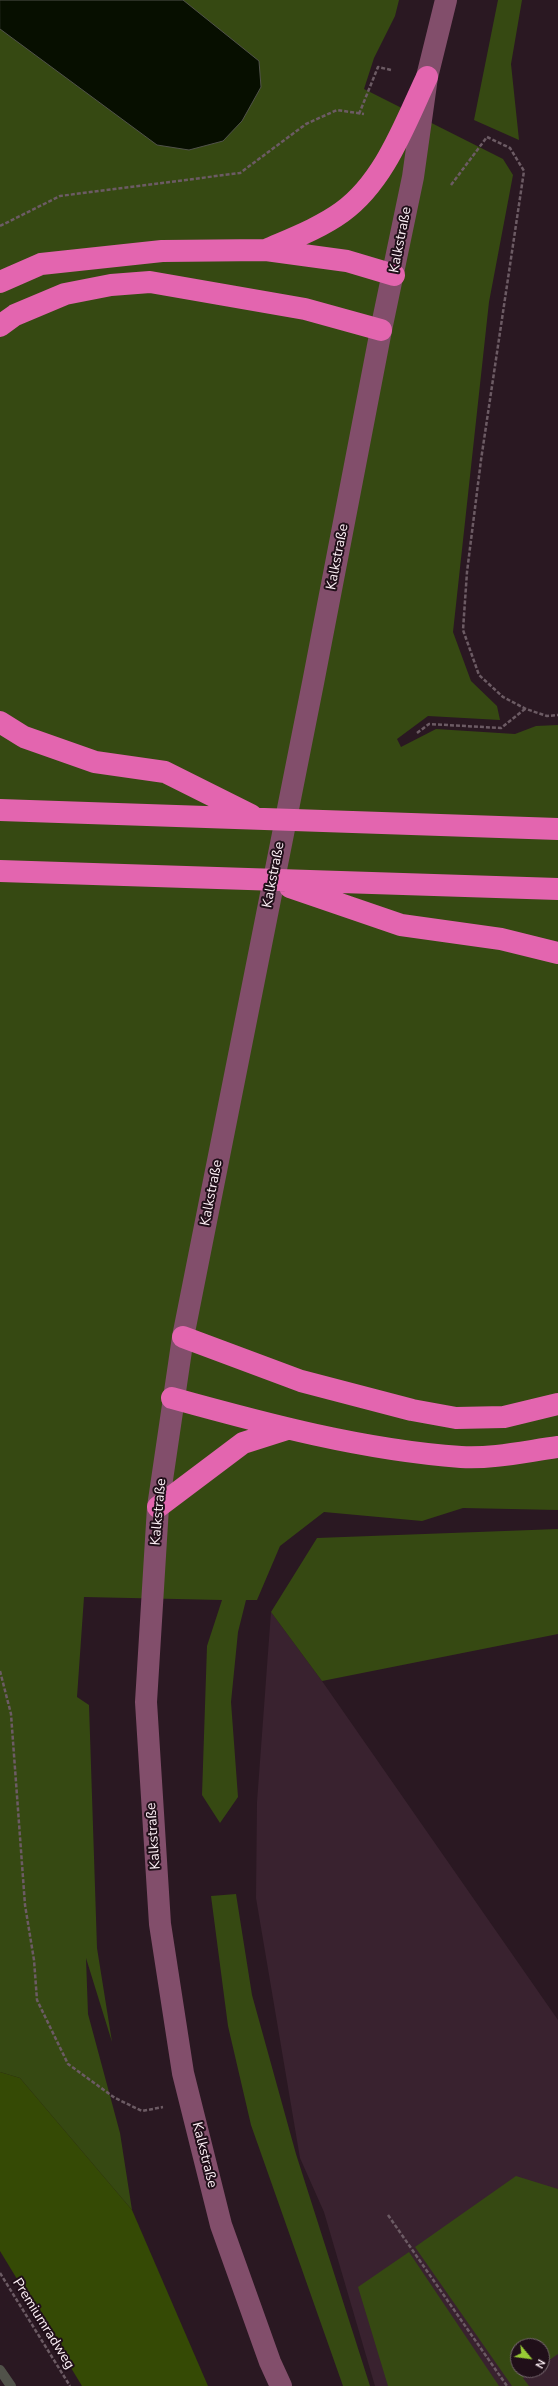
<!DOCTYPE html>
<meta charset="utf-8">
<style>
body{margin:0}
#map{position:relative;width:558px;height:2386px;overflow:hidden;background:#2a1822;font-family:"Nunito Sans",sans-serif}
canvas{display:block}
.north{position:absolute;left:510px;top:2338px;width:40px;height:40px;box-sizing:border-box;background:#200f19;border:1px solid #786971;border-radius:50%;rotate:119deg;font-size:11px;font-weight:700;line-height:16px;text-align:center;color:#fdf0f6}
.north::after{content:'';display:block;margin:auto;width:14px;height:18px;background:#99cb35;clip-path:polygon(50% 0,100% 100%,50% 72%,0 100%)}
</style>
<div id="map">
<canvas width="558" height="2386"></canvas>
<div class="north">N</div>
</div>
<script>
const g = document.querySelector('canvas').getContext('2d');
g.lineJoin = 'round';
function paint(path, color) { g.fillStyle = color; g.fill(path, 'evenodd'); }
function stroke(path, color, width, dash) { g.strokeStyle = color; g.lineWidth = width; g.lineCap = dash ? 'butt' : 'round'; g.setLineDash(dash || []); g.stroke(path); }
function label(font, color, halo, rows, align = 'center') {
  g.font = font + ' "Nunito Sans",sans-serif'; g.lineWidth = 4; g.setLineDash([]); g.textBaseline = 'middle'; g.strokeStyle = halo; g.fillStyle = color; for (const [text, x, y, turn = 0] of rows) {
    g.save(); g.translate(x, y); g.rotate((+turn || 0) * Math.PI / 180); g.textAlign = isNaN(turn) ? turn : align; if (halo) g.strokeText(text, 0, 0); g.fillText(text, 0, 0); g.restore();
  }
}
paint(new Path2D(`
 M271,1612L322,1681L558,2020V2386H375L324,2212L300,2158L256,1898L257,1802ZM518,2346H542V2370H518Z`), '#39222f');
paint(new Path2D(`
 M0,0H399L395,16L374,58L364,89L503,159L513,175L489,302L453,632L471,681L497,706L500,720L428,716L397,739L401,747L436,729L515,734L536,726L558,725V1510L463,1508L422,1521L324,1512L280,1546L257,1600H246L238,1632L231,1702L238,1797L220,1823L202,1795L207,1646L222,1600L84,1597L77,1697L89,1705L97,1948L112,2042L86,1958L88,2014L120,2133L132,2210L20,2078L0,2072Z
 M498,0H522L511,64L519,140L474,120Z
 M558,1529V1634L322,1681L271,1612L317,1538Z
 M236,1894L252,1995L296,2154L370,2386H343L251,2125L228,2026L211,1896Z
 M516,2176L558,2189V2354L542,2365V2346H518V2370H534L523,2378L529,2386H512L415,2247Z
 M409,2252L499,2386H388L358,2287Z`), '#364912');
paint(new Path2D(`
 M0,2072L20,2078L132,2210L208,2386H82L0,2251Z`), '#354a05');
const water = new Path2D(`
 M0,0H183L259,61L261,87L242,121L223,141L189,150L157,145L0,29Z`);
paint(water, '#070f00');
stroke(water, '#51524a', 1);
stroke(new Path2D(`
 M0,2370L11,2386`), '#51524a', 10);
stroke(new Path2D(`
 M359,114L378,67L391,70
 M451,185L487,137L510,148L524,171L481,460L467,572L463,630L479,675L503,697L526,709L547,716L558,715
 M0,226L60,196L240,173L306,124L337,110L364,114
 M417,733L429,724L501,728L525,709
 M0,1671L11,1714L25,1905L34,1960L37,2000L68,2064L115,2098L142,2111L163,2107
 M388,2215L507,2386
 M0,2273L70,2386`), '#6c5b64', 2.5, [4, 2]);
stroke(new Path2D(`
 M281,2386L270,2362L221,2225L183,2073L160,1924L146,1702L158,1507L183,1337L313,683L381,330L413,177L427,77L446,0`), '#824e6b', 22);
stroke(new Path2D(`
 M266,250C291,239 320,228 342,212C385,181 405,123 427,77
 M0,282L41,264L162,251L266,250L347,261L394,275
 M0,326L15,315L65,294L111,285L150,282L305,309L381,330
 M0,722L24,737L95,762L165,772L251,815
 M0,810L558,829
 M0,871L558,889
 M290,887L401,925L501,939L558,953
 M183,1337L301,1381L412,1410L456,1418L504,1417L558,1404
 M172,1398C266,1424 363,1450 461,1457C493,1459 527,1451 558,1447
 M158,1507L243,1443L287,1429`), '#e365af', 22);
label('14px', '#fdf0f6', '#200f19', [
 ["Kalkstraße",401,240,-79],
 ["Kalkstraße",338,557,-79],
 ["Kalkstraße",274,875,-79],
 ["Kalkstraße",212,1193,-79],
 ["Kalkstraße",159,1512,-85],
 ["Kalkstraße",154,1836,-94],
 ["Kalkstraße",204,2155,76],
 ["Premiumradweg",43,2324,58]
]);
</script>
